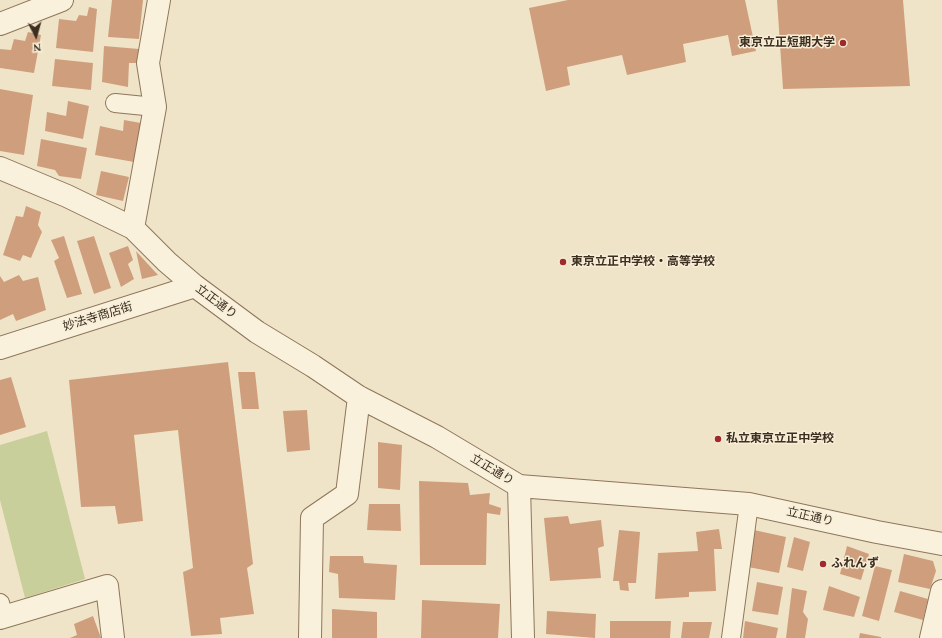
<!DOCTYPE html>
<meta charset="utf-8">
<style>
body{margin:0}
#map{position:relative;width:942px;height:638px;overflow:hidden;background:#f0e4c8;font-family:"Times New Roman",serif}
canvas{display:block}
.north{position:absolute;left:16px;top:16px;width:40px;height:40px;-webkit-text-stroke:3px #f7eed8;paint-order:stroke;rotate:174deg;font-size:11px;font-weight:700;line-height:16px;text-align:center;color:#3d2e20}
.north::after{content:'';display:block;margin:auto;width:14px;height:18px;background:#3d2e20;clip-path:polygon(50% 0,100% 100%,50% 72%,0 100%)}
</style>
<div id="map">
<canvas width="942" height="638"></canvas>
<div class="north">N</div>
</div>
<script>
const g = document.querySelector('canvas').getContext('2d');
g.lineJoin = 'round';
function paint(path, color) { g.fillStyle = color; g.fill(path, 'evenodd'); }
function stroke(path, color, width, dash) { g.strokeStyle = color; g.lineWidth = width; g.lineCap = dash ? 'butt' : 'round'; g.setLineDash(dash || []); g.stroke(path); }
function label(font, color, halo, rows, align = 'center') {
  g.font = font + ' "Times New Roman","Noto Sans JP",serif'; g.lineWidth = 3; g.setLineDash([]); g.textBaseline = 'middle'; g.strokeStyle = halo; g.fillStyle = color; for (const [text, x, y, turn = 0] of rows) {
    g.save(); g.translate(x, y); g.rotate((+turn || 0) * Math.PI / 180); g.textAlign = isNaN(turn) ? turn : align; if (halo) g.strokeText(text, 0, 0); g.fillText(text, 0, 0); g.restore();
  }
}
paint(new Path2D(`
 M47,431L85,579L25,598L0,500V445Z`), '#c9cf9b');
paint(new Path2D(`
 M112,0H143L139,39L108,37Z
 M568,0H745L756,51L732,56L728,35L683,44L686,62L627,75L622,55L567,67L570,85L546,91L529,8Z
 M777,0H903L910,86L783,89Z
 M89,7L97,9L93,52L56,48L59,19L76,21L79,15L87,16Z
 M28,32L41,35L34,73L0,68V49L11,50L14,39L25,41Z
 M104,46L139,49L137,63H129L128,87L102,82Z
 M55,59L93,63L91,90L52,86Z
 M0,89L33,95L24,155L0,151Z
 M68,101L89,106L83,139L45,131L47,112L66,116Z
 M124,120L141,123L134,162L95,155L100,126L123,131Z
 M41,139L87,148L81,179L59,176L55,170L37,166Z
 M101,171L129,177L123,201L96,195Z
 M26,206L41,212L38,225L42,232L31,258L23,255L20,261L3,255L16,216L23,217Z
 M64,236L82,294L67,298L54,261L59,258L51,240Z
 M94,236L111,288L94,294L77,241Z
 M128,246L133,260L128,264L134,279L121,287L109,253Z
 M136,251L158,275L142,279Z
 M19,275L23,281L38,277L46,310L16,321L13,314L0,320V276L4,282Z
 M228,362L253,564L247,568L254,614L220,618L222,634L191,636L183,572L193,568L178,430L134,435L143,521L118,524L115,506L81,507L69,380Z
 M238,372H255L259,409H242Z
 M11,377L26,427L0,435V380Z
 M307,410L310,450L287,452L283,411Z
 M378,442L402,445L400,490L378,488Z
 M419,481L468,483L470,495L490,493L489,504L501,508L500,515L487,513L486,565H420Z
 M369,504H400L401,531L367,530Z
 M568,516L570,524L601,520L604,546L598,548L601,578L550,581L544,518Z
 M719,529L722,549H714L716,591L689,592V597L655,599L658,553L698,551L696,532Z
 M619,530L640,532L636,583H628L629,591L620,590L619,581H613Z
 M754,530L786,537L779,573L748,567Z
 M794,537L810,542L803,571L787,567Z
 M847,546L869,554L861,580L840,574Z
 M904,554L933,561L936,571L930,589L898,582Z
 M330,556H363L364,563L397,565L395,600L339,598L338,574L329,572Z
 M875,566L892,570L879,621L862,616Z
 M757,582L783,587L778,615L752,611Z
 M829,586L860,597L854,617L823,610Z
 M792,588L807,591L803,612L808,619L805,638H786Z
 M900,591L928,599L923,620L894,612Z
 M422,600L500,604L498,638H421Z
 M332,609L377,612V638H332Z
 M547,611L596,614L595,638L546,634Z
 M93,616L101,638H70L77,635L74,624Z
 M610,621H671L670,638H610Z
 M745,621L778,628L776,638H743Z
 M683,622H712L709,638H681Z
 M860,633L881,637V638H859Z`), '#cf9f7d');
const service = new Path2D(`
 M115,103L155,107
 M0,603L4,617
 M731,638L749,504`);
const minor = new Path2D(`
 M0,24L62,0
 M0,168L67,196L133,228L167,262L195,286L257,332L313,366L359,397L437,437L519,486L749,504L877,532L942,544
 M133,228L155,107L148,63L159,0
 M0,348L195,286
 M519,486L523,638
 M0,618L107,586L113,638
 M310,638L312,518L347,494L359,397
 M931,638L942,591`);
stroke(service, '#8d765c', 20);
stroke(minor, '#8d765c', 24);
stroke(service, '#faf1dc', 18);
stroke(minor, '#faf1dc', 22);
for (const [x, y, r, color] of [
 [843,43,4,"#9e2a2b"],
 [563,262,4,"#9e2a2b"],
 [718,439,4,"#9e2a2b"],
 [823,564,4,"#9e2a2b"]
]) { const dot = new Path2D(); dot.arc(x, y, r, 0, 2 * Math.PI); g.fillStyle = color; g.fill(dot); stroke(dot, '#f7eed8', 1.5); }
label('bold 12px', '#3d2e20', '#f7eed8', [
 ["東京立正短期大学",835,43,"right"],
 ["東京立正中学校・高等学校",571,262],
 ["私立東京立正中学校",726,439],
 ["ふれんず",831,564]
], 'left');
label('12px', '#3d2e20', '#f7eed8', [
 ["立正通り",216,302,37],
 ["妙法寺商店街",98,317,-17],
 ["立正通り",492,470,31],
 ["立正通り",810,517,13]
]);
</script>
